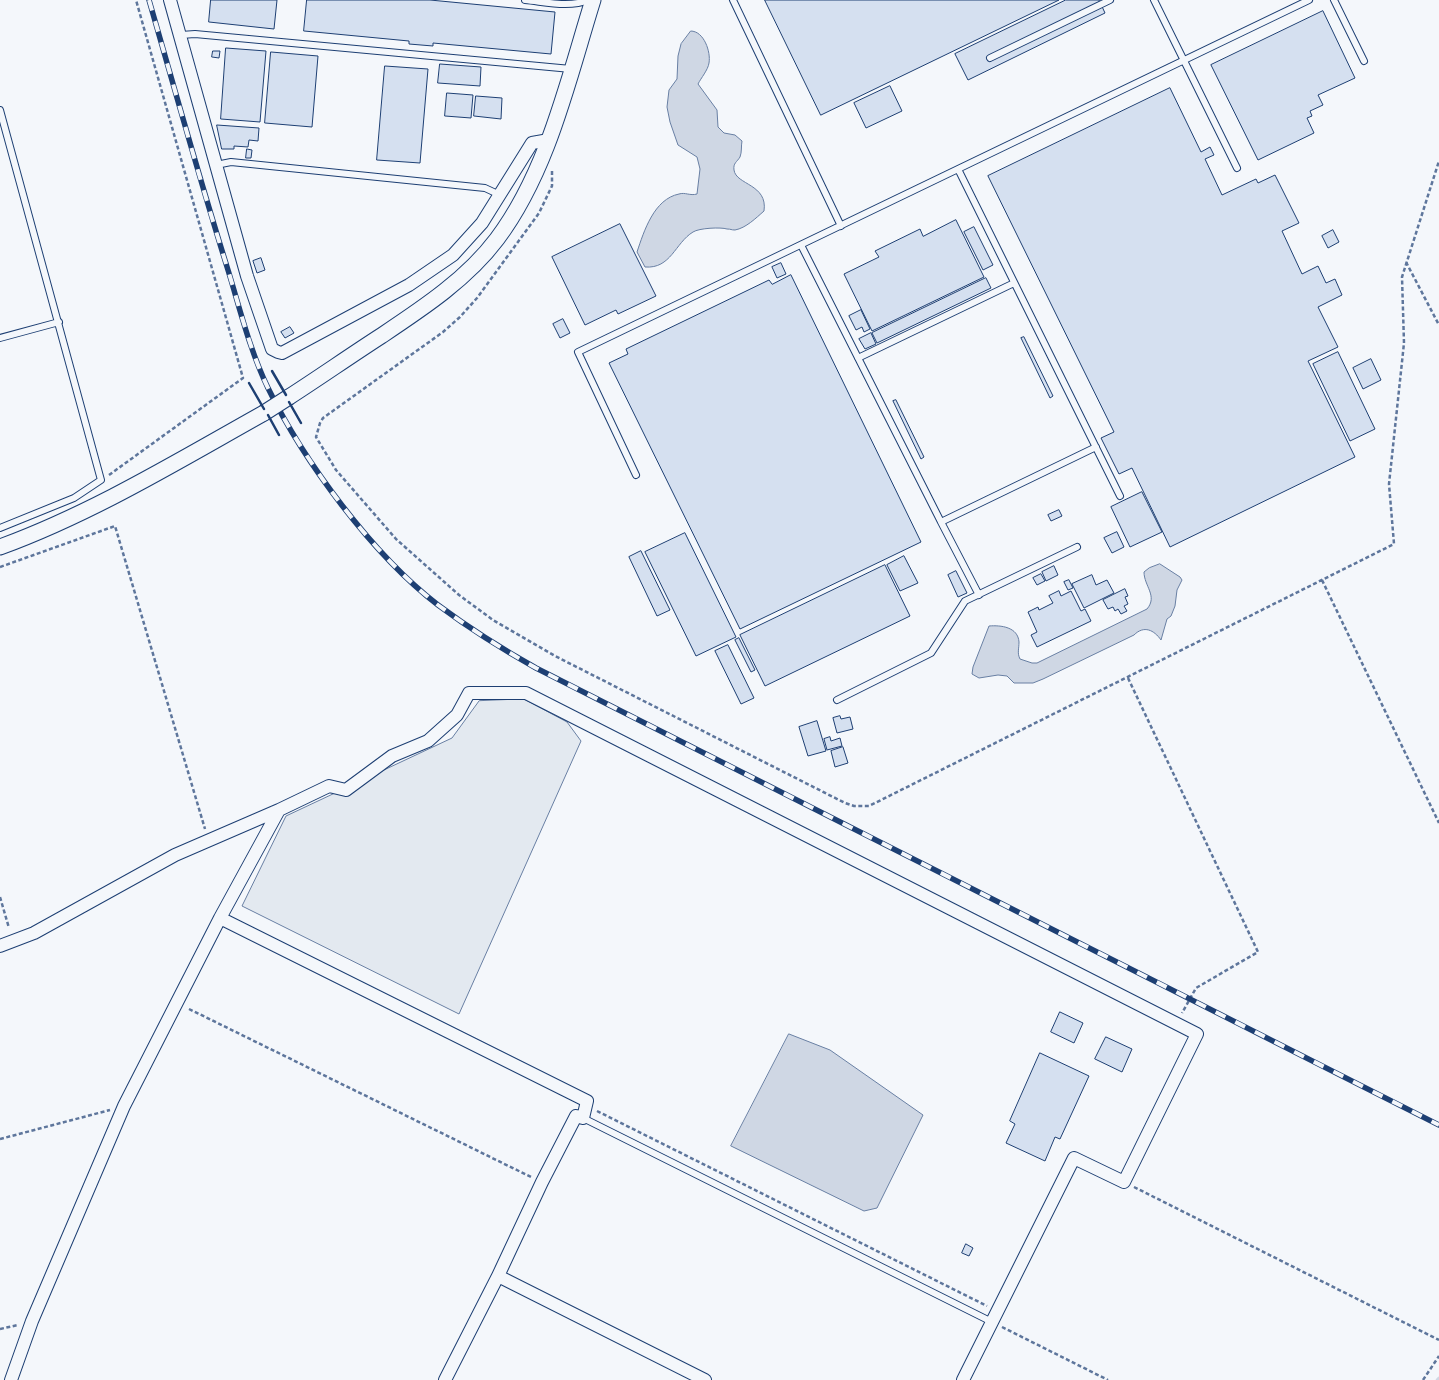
<!DOCTYPE html>
<style>
body{margin:0}
canvas{display:block;background:#f4f7fb}
</style>
<canvas width="1439" height="1380"></canvas>
<script>
const g = document.querySelector('canvas').getContext('2d');
g.lineJoin = 'round';
function paint(path, color) { g.fillStyle = color; g.fill(path, 'evenodd'); }
function stroke(path, color, width, dash) { g.strokeStyle = color; g.lineWidth = width; g.lineCap = dash ? 'butt' : 'round'; g.setLineDash(dash || []); g.stroke(path); }
const green = new Path2D(`
 M524,699L567,722L581,741L459,1014L242,906L286,816L452,738L479,701Z`);
paint(green, '#e3e9f0');
stroke(green, '#687fa3', 1);
const water = new Path2D(`
 M691,31C704,31 711,52 709,63C708,70 701,78 698,84L717,110L718,127L724,133L735,135L742,141C741,146 742,152 740,157C737,162 733,163 734,170C736,185 768,184 764,211C756,218 746,228 735,230C731,230 731,229 727,229C721,227 699,228 693,232C675,243 671,269 645,267L637,252C644,231 654,199 679,194C685,192 690,196 697,194L700,169L697,157L678,145L670,122L667,107L669,90L677,79L678,56L681,44Z
 M1160,564L1180,577L1182,580L1177,590L1175,606L1171,616L1167,619L1161,640C1154,630 1144,625 1134,635L1043,679L1033,683H1014L1007,676L998,675L979,678L972,674L973,667L989,626C1001,625 1018,627 1019,642C1019,649 1017,653 1020,659L1032,663H1037L1147,609C1158,596 1144,586 1144,572L1149,568Z
 M789,1034L830,1050L923,1115L877,1208L864,1211L731,1146Z`);
paint(water, '#cfd7e4');
stroke(water, '#687fa3', 1);
stroke(new Path2D(`
 M1438,1380L1439,1379`), '#cfd7e4', 4.5);
const building = new Path2D(`
 M211,0H277L274,29L209,22Z
 M307,0H430L555,12L551,54L433,43V46L409,44V41L304,31Z
 M765,0H1059L821,115Z
 M1066,0H1099L1105,13L968,80L955,54Z
 M1323,11L1355,78L1318,95L1323,105L1310,111L1312,116L1307,118L1314,133L1258,160L1211,65Z
 M226,48L266,51L260,122L221,119Z
 M213,51H220L219,58L212,57Z
 M271,52L318,56L312,127L265,123Z
 M440,64L481,67L480,86L438,83Z
 M385,66L428,69L420,163L377,160Z
 M890,86L902,111L866,128L854,103Z
 M1170,88L1201,152L1210,147L1214,155L1205,159L1222,195L1256,179L1258,183L1275,175L1299,223L1282,231L1302,274L1318,266L1326,283L1335,279L1342,295L1318,307L1338,347L1308,361L1355,457L1170,547L1132,468L1119,474L1101,438L1114,432L988,176Z
 M447,93L473,95L471,118L445,116Z
 M476,96L502,98L501,119L474,116Z
 M217,125L259,128L258,141L249,140L248,147L234,146V149H222Z
 M247,149L252,150L251,158H246Z
 M956,220L984,277L872,331L844,274L879,257L875,251L920,229L923,236Z
 M620,224L656,296L618,314L616,310L585,325L552,257Z
 M974,227L993,265L983,270L964,232Z
 M1333,230L1339,242L1328,248L1322,236Z
 M261,258L265,270L257,273L253,261Z
 M781,263L786,274L777,278L772,267Z
 M791,275L921,542L740,629L609,363L628,354L626,349L769,280L772,284Z
 M986,278L991,288L877,343L872,333Z
 M861,310L870,329L864,332L862,327L856,330L849,316Z
 M563,319L570,333L560,338L553,324Z
 M290,327L294,333L285,338L281,332Z
 M871,333L876,344L865,349L859,339Z
 M1024,337L1053,396L1050,398L1021,338Z
 M1338,352L1375,429L1350,441L1313,364Z
 M1371,359L1381,380L1363,389L1353,368Z
 M896,400L924,457L921,459L893,401Z
 M1142,492L1162,532L1130,547L1111,507Z
 M1059,510L1062,516L1051,521L1048,515Z
 M1117,532L1124,547L1112,553L1104,538Z
 M685,533L736,637L696,656L645,552Z
 M641,551L670,610L657,616L629,557Z
 M904,556L918,583L900,591L887,565Z
 M885,565L910,616L765,686L740,635Z
 M1054,566L1058,575L1046,581L1042,572Z
 M956,571L967,593L958,597L948,575Z
 M1041,574L1045,581L1037,585L1033,578Z
 M1092,575L1096,585L1107,580L1114,593L1084,608L1072,584Z
 M1069,580L1073,588L1068,590L1064,582Z
 M1125,589L1128,596L1125,597L1128,604L1124,606L1127,611L1121,614L1118,609L1115,611L1113,607L1108,609L1103,600Z
 M1059,591L1061,596L1071,591L1081,611L1085,609L1091,621L1037,647L1031,635L1037,632L1028,612L1038,607L1039,610L1053,603L1049,596Z
 M739,638L755,670L751,672L735,640Z
 M728,645L754,698L741,704L715,651Z
 M840,716L841,719L850,717L853,729L837,733L833,718Z
 M817,721L826,751L808,756L799,727Z
 M830,737L831,741L840,738L842,746L827,750L824,739Z
 M843,747L848,763L835,767L831,751Z
 M1060,1012L1083,1023L1074,1043L1051,1032Z
 M1106,1037L1132,1049L1122,1072L1095,1059Z
 M1040,1053L1089,1076L1060,1139L1055,1137L1045,1161L1006,1143L1015,1124L1010,1121Z
 M966,1244L973,1248L969,1256L962,1253Z`);
paint(building, '#d5e0f0');
stroke(building, '#1d3f73', 1);
const service = new Path2D(`
 M525,0C546,2 569,8 589,0
 M733,0L841,226
 M1154,0L1237,168
 M1334,0L1364,61
 M181,35L195,34L571,69
 M990,58L1110,0
 M0,110L101,480L74,498L0,528
 M216,165L231,162L485,188L500,195
 M958,169L1120,496
 M801,245L941,522L1096,447
 M0,338L59,322
 M858,358L1014,283
 M636,475L578,352L1309,0
 M941,522L979,595
 M837,700L931,653L965,601L1077,547
 M583,1118L992,1322`);
const minor = new Path2D(`
 M170,0L247,276L272,349L278,352L282,353L409,285L453,255L482,223L532,143L549,140
 M220,918L587,1101L583,1118L576,1116L542,1182L498,1276L445,1380
 M0,946L34,933L175,855L279,810L329,786L346,790L392,756L428,741L457,715L469,693H526L1197,1034L1124,1182L1074,1158L963,1380
 M498,1276L705,1380
 M11,1380L32,1321L124,1106L220,918L279,810`);
const tertiary = new Path2D(`
 M289,397C320,377 350,356 381,336C423,308 467,279 497,239C548,171 568,80 593,0
 M0,547C93,513 178,461 264,413`);
stroke(service, '#1d3f73', 8);
stroke(minor, '#1d3f73', 14);
stroke(tertiary, '#1d3f73', 17);
stroke(new Path2D(`
 M552,171V186L539,213L477,298L460,317L443,332L323,418L320,423L316,437L336,470L396,539L459,595L493,620L555,656L845,803L854,806H869L1394,544L1389,484L1404,343L1402,277L1439,161
 M1406,262L1439,325
 M109,475L243,378L136,0
 M0,567L115,526L205,829
 M1322,580L1439,823
 M1128,678L1258,952L1196,988L1182,1013
 M0,897L9,928
 M189,1009L531,1177
 M597,1111L987,1306
 M0,1139L110,1110
 M1134,1187L1439,1340
 M1002,1327L1108,1380
 M0,1329L18,1325
 M1423,1380L1439,1356`), '#5e769c', 2.5, [4, 2.5]);
stroke(service, '#f4f7fb', 6);
stroke(minor, '#f4f7fb', 12);
stroke(tertiary, '#f4f7fb', 15);
const rail = new Path2D(`
 M149,0C175,90 200,181 228,270C240,309 250,351 268,388C304,462 373,555 438,605C469,628 502,649 536,668L1439,1125`);
stroke(rail, '#1d3f73', 5.5);
stroke(rail, '#f4f7fb', 4, [11]);
const tertiaryBridge = new Path2D(`
 M264,413L289,397`);
stroke(tertiaryBridge, '#1d3f73', 17, []);
stroke(tertiaryBridge, '#f4f7fb', 15);
stroke(new Path2D(`
 M272,371L286,395
 M249,383L264,409
 M289,402L301,423
 M268,415L279,435`), '#1d3f73', 2.5);
</script>
